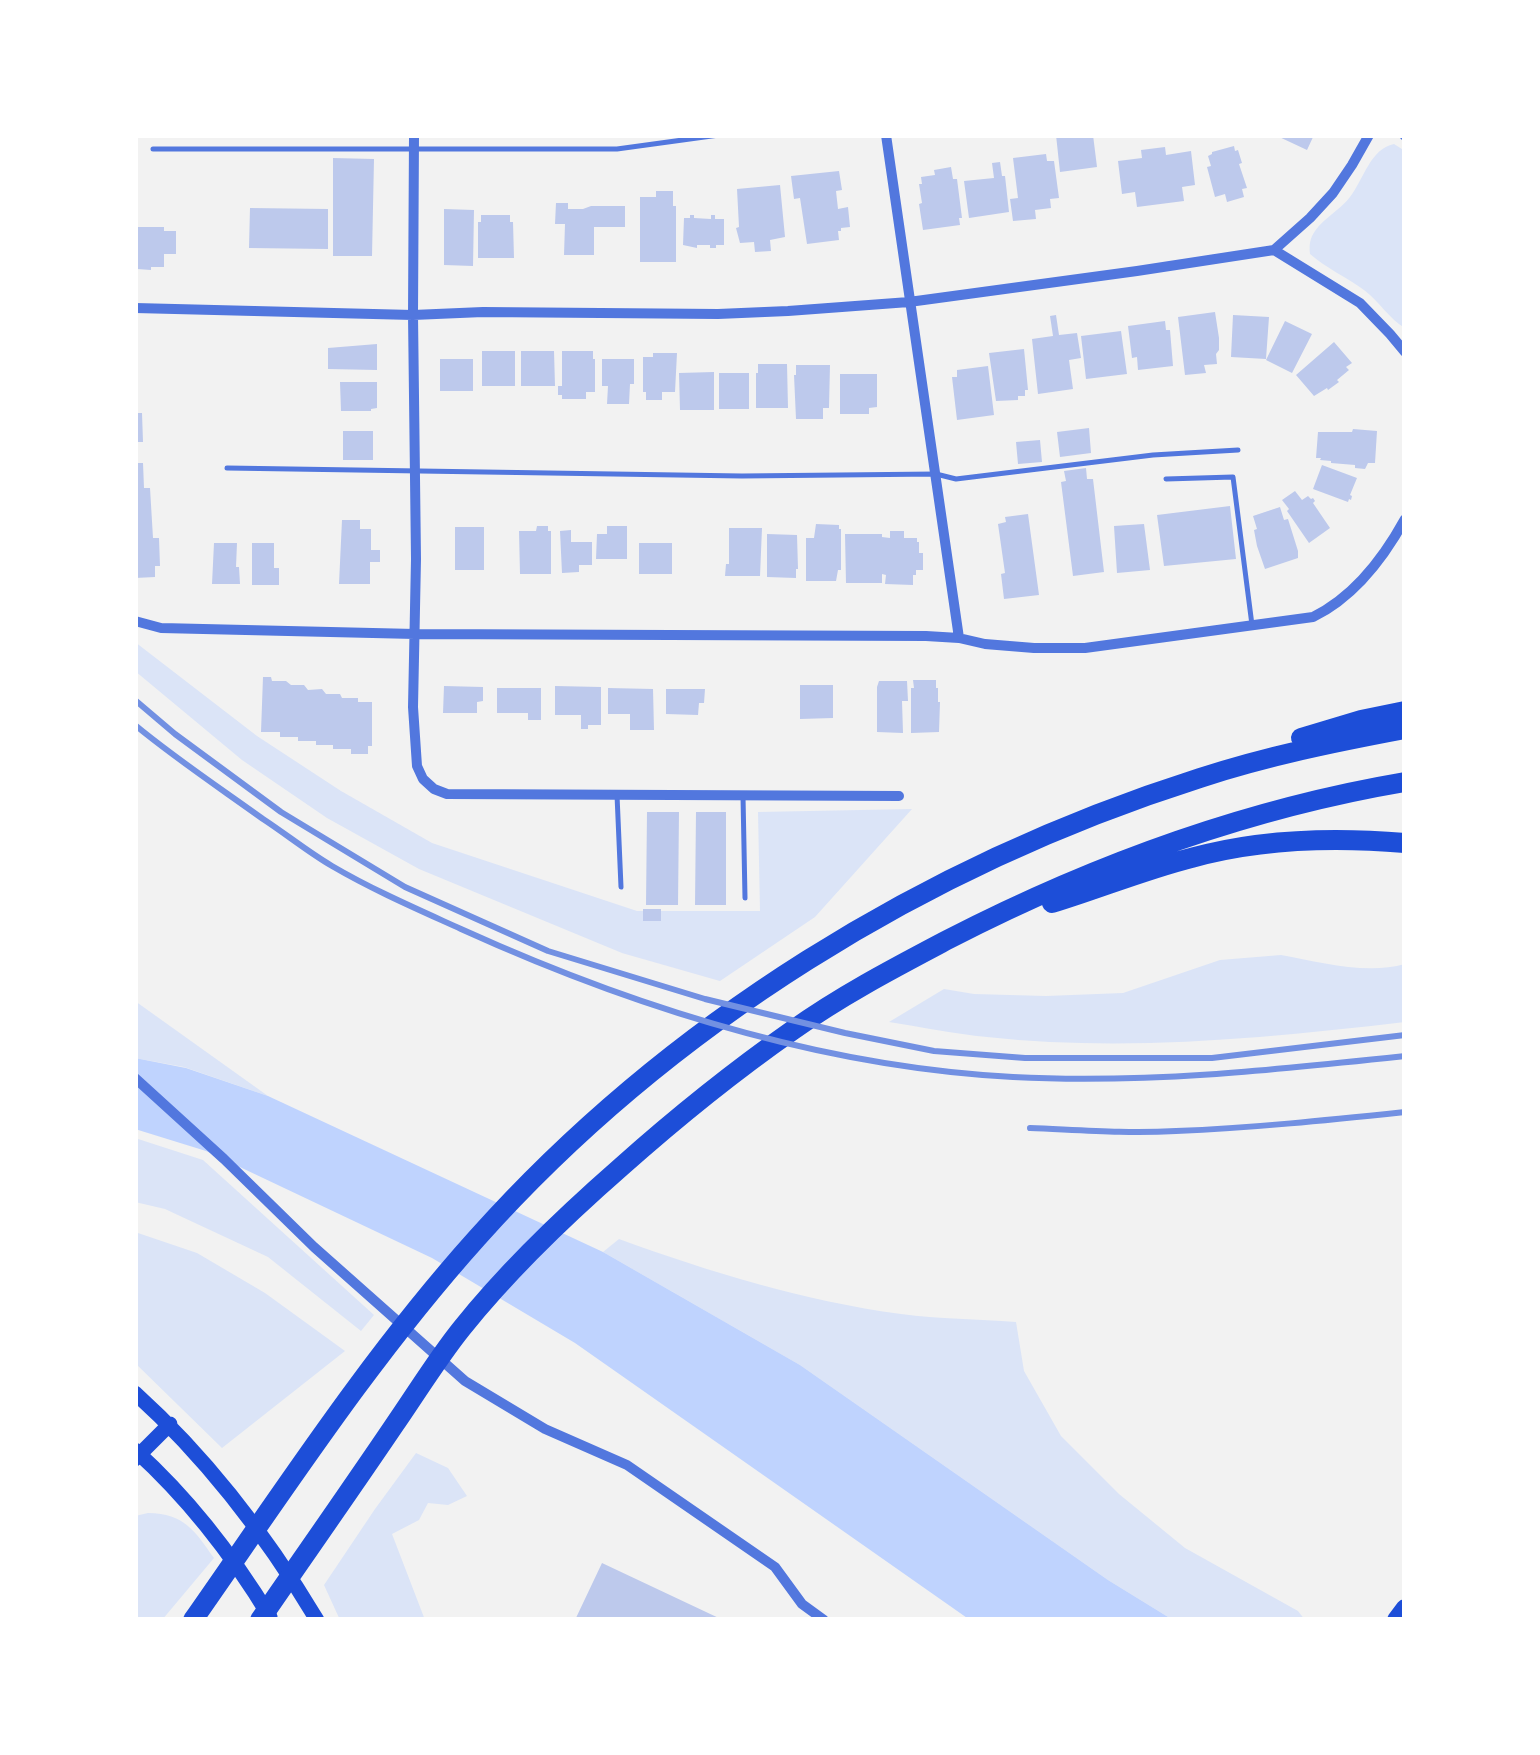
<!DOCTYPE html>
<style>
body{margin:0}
#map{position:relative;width:1540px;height:1755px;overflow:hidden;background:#f2f2f2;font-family:Inter,sans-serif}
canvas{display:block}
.frame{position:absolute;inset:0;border:138px solid #fff;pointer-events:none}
</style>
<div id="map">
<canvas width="1540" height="1755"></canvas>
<div class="frame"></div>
</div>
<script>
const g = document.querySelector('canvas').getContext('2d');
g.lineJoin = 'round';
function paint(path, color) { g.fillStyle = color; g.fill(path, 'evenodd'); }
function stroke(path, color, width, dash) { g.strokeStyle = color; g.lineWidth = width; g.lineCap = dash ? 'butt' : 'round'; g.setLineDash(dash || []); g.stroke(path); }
paint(new Path2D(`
 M1394,144L1405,151V328C1390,320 1379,301 1364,290C1346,277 1326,268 1310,254C1309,245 1310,238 1315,231C1324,218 1340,210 1350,197C1364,179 1370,149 1394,144Z
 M135,642L257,736L341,791L432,843L637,911H760L758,812L912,809L815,917L720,981L622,953L419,869L327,818L242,760L135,671Z
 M1281,955C1320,962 1366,975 1405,964V1022C1267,1038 1126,1052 987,1037C954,1034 922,1027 889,1022L944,989L974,994L1046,996L1123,993L1220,960Z
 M135,1001L268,1096L184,1067L135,1058Z
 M135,1138L203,1160L374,1315L361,1331L268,1257L165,1209L135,1202Z
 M135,1232L197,1253L265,1293L345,1351L222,1448L135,1363Z
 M619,1239C710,1272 804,1301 901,1314C939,1319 978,1319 1016,1322L1024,1371L1061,1436L1119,1494L1185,1548L1298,1611L1305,1620H1173L1108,1580L800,1365L603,1252Z
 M416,1453L448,1468L467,1496L448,1505L428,1503L419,1520L392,1534L425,1620H340L324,1585L375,1509Z
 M148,1513C185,1514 194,1530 214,1558L162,1620H135V1516Z`), '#dbe4f7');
paint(new Path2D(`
 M135,1058L186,1068L268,1096L603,1252L800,1365L1108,1580L1173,1620H970L575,1343L432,1258L206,1151L135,1129Z`), '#bfd3fe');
paint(new Path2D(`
 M1056,135H1093L1097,167L1060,172Z
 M1275,135H1314L1307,150Z
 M1234,146L1235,151L1238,150L1242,163L1239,164L1247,188L1242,189L1244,197L1227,202L1225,194L1215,197L1207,167L1211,166L1208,156L1212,154V152Z
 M1165,147L1166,155L1191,151L1195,185L1182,187L1184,201L1137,207L1135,192L1122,194L1118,161L1142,158L1141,150Z
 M1046,154L1047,161H1054L1059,198L1050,199L1051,208L1035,210L1036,219L1013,221L1010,199L1018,198L1013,158Z
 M333,158L374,159L372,256H333Z
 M1000,162L1002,176H1005L1009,212L969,218L964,181L994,178L992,163Z
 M951,167L953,179H957L962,218H959L960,225L923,230L919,204L922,203L919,184H922L921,177L935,175L934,170Z
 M839,171L842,190L836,191L838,209L848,207L850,227L841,228V231H838L839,240L807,244L800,198L794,199L791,176Z
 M780,185L785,237L770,240L771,251L755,252L754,242L740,243L736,228L739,227L737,189Z
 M656,191H673V206H676V262H640V197H656Z
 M556,203H568V209H583L591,206H625V227H594V255H564L565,224H555Z
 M250,208L328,209V249L249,248Z
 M444,209L474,210L473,266L444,265Z
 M481,215H510V222H513L514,258H478V222H481Z
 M690,215H694V218L711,219V215H715V219H724V245H716V248H710V245H697V248L683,245L684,218H690Z
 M135,227H164V231H176V254H164V267H151V270L137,269Z
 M1215,312L1219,338V350L1216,354L1217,364L1204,365L1206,373L1185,375L1178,317Z
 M1056,315L1059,335L1077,333L1081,358L1069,360L1073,389L1038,394L1032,339L1053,336L1050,316Z
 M1233,315L1269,317L1266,359L1231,357Z
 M1165,321L1166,330H1170L1173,366L1138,370L1137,357L1132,358L1128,326Z
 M1285,321L1312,334L1292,373L1266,360Z
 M1121,331L1127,374L1086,379L1081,336Z
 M1334,342L1352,363L1346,367L1349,370L1337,380L1339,382L1328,390L1327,388L1314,396L1296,375Z
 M377,344V370L328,369V348Z
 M1024,349L1028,390H1025V396H1018V400L996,401L989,353Z
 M482,351H515V386H482Z
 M521,351H554L555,386H521Z
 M562,351H593V359H595V392H586V399H562V395H558V386H562Z
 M653,353H677L675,392H662V400H646V392H643V357H653Z
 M440,359H473V391H440Z
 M602,359H634V384H630L629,404H607L608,386H602Z
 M758,364H787L788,408H756V373H758Z
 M796,365H830L829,408H823V419H796L794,375H796Z
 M988,366L994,415L957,420L952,377H957V370Z
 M714,372V410H680L679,373Z
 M719,373H749V409H719Z
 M840,374H877V407L869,408V414H840Z
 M340,382H377V408L371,409V411H341Z
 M135,413H142L143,442H135Z
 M1089,428L1091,453L1060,457L1057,432Z
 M1353,429L1377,431L1375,463H1368L1365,469L1355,468V465L1331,463V461L1320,460L1321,458H1316L1318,432H1352Z
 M343,431H373V460H343Z
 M1040,440L1042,462L1018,464L1016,442Z
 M135,463H143L144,488H150L153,538H159L160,566H155V577L135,578Z
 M1322,465L1357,478L1350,495L1352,496L1351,500L1349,499L1348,502L1313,489Z
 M1086,468L1087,479H1093L1104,572L1073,576L1061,482L1066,481L1064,471Z
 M1295,491L1302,500L1308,496L1311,499L1313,498L1315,501L1313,503L1330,528L1309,543L1287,511L1289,509L1282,500Z
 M1230,506L1236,559L1164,566L1157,515Z
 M1280,507L1284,520L1288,519L1298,551V558L1265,569L1257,546L1254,530L1257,529L1253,516Z
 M1028,514L1039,595L1004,599L1001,574L1005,573L998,524L1006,522L1005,517Z
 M342,520H360V529H371V550H380V562H370V584H339Z
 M816,524L839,525V529H841V570H838L836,581H806V538H814Z
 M1144,524L1150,570L1117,573L1114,526Z
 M537,526H548V531H551V574H520L519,531H536Z
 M607,526H627V559H596L597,534H607Z
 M455,527H484V570H455Z
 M729,528H762L760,576H725L726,564H729Z
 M571,530V542H592V565H579V572L562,573L560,531Z
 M890,531H904V538H917V542H919V553H923V570H916V575H913V585L885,584L886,575L882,574V583H846L845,534H882V537L890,538Z
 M767,534L797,535L798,569H796V578L767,577Z
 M214,543H237L236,567H239L240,584H212Z
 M252,543H274V568H279V585H252Z
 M639,543H672V574H639Z
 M263,677H271L272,681H286L291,685H304L308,690L322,689L326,694H340L342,698H358V702H372V746H368V754H351V749H333V745H316V741H298V737H280V732H261Z
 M913,680H936V688H938V702H940L939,732L911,733V688H914Z
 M879,681H907L908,701H902L903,733L877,732V687Z
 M800,685H833V718L800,719Z
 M444,686L483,687V701L477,702V713H443Z
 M555,686L601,687V725H588V729H581V715H555Z
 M497,688H541V720H528V713H497Z
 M608,688L653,689L654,730H630V714H608Z
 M666,689H705L704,703H699L698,715L666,714Z
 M647,812H679L678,905H646Z
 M696,812H726V905H695Z
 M643,909H661V921H643Z
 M602,1563L723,1620H575Z`), '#bdc9ec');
stroke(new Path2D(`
 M153,149H617L719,135
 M227,468L742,476L936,474L956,479L1153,455L1238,450
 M1166,479L1233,477L1252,625
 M617,795L621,887
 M743,796L745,898`), '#5277de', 5);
stroke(new Path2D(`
 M414,135L413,315L416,559L413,707L417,766L423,779L434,789L447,794L899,796
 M886,135L959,638
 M1404,135L1405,136
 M1274,250L1360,303L1390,334L1405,352
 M135,308L413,315L483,312L718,314L788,311L909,302L1137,271L1274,250L1310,218L1333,193L1352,165L1369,135
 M135,621L161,628L415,634L926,636L959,638L985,644L1034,648H1085L1313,617C1354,597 1383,559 1405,519
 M135,1078L224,1159L314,1247L465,1381L545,1429L627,1465L775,1567L802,1604L824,1620`), '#5277de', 10);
stroke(new Path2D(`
 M135,1393C208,1459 266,1535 317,1620
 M135,1450C188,1498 233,1556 270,1617
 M135,1459L170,1424`), '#1d4ed8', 15);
stroke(new Path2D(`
 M1396,1620L1405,1608`), '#1d4ed8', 18);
stroke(new Path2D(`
 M1301,738L1361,720L1405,711
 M1052,903C1098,889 1144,870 1191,858C1259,839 1335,837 1405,843
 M193,1620C284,1490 371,1356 477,1238C669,1023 926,865 1200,778C1267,756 1336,742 1405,729
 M260,1620C304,1556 349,1492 393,1427C416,1394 437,1359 462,1328C509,1269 565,1216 621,1167C676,1118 733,1072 793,1030C842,995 896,967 949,939C1093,865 1246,809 1405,782`), '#1d4ed8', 20);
stroke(new Path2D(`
 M135,700L175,734L281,812L405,887L548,951L705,999L845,1033L934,1051L1025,1058H1212L1405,1035
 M135,725C176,759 220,788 263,819C286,834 308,852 332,866C373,890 417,909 461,929C633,1007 823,1067 1013,1077C1144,1084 1274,1070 1405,1056
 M1030,1128C1079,1130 1127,1134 1176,1131C1252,1128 1329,1120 1405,1112`), '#7290e2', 6);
</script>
